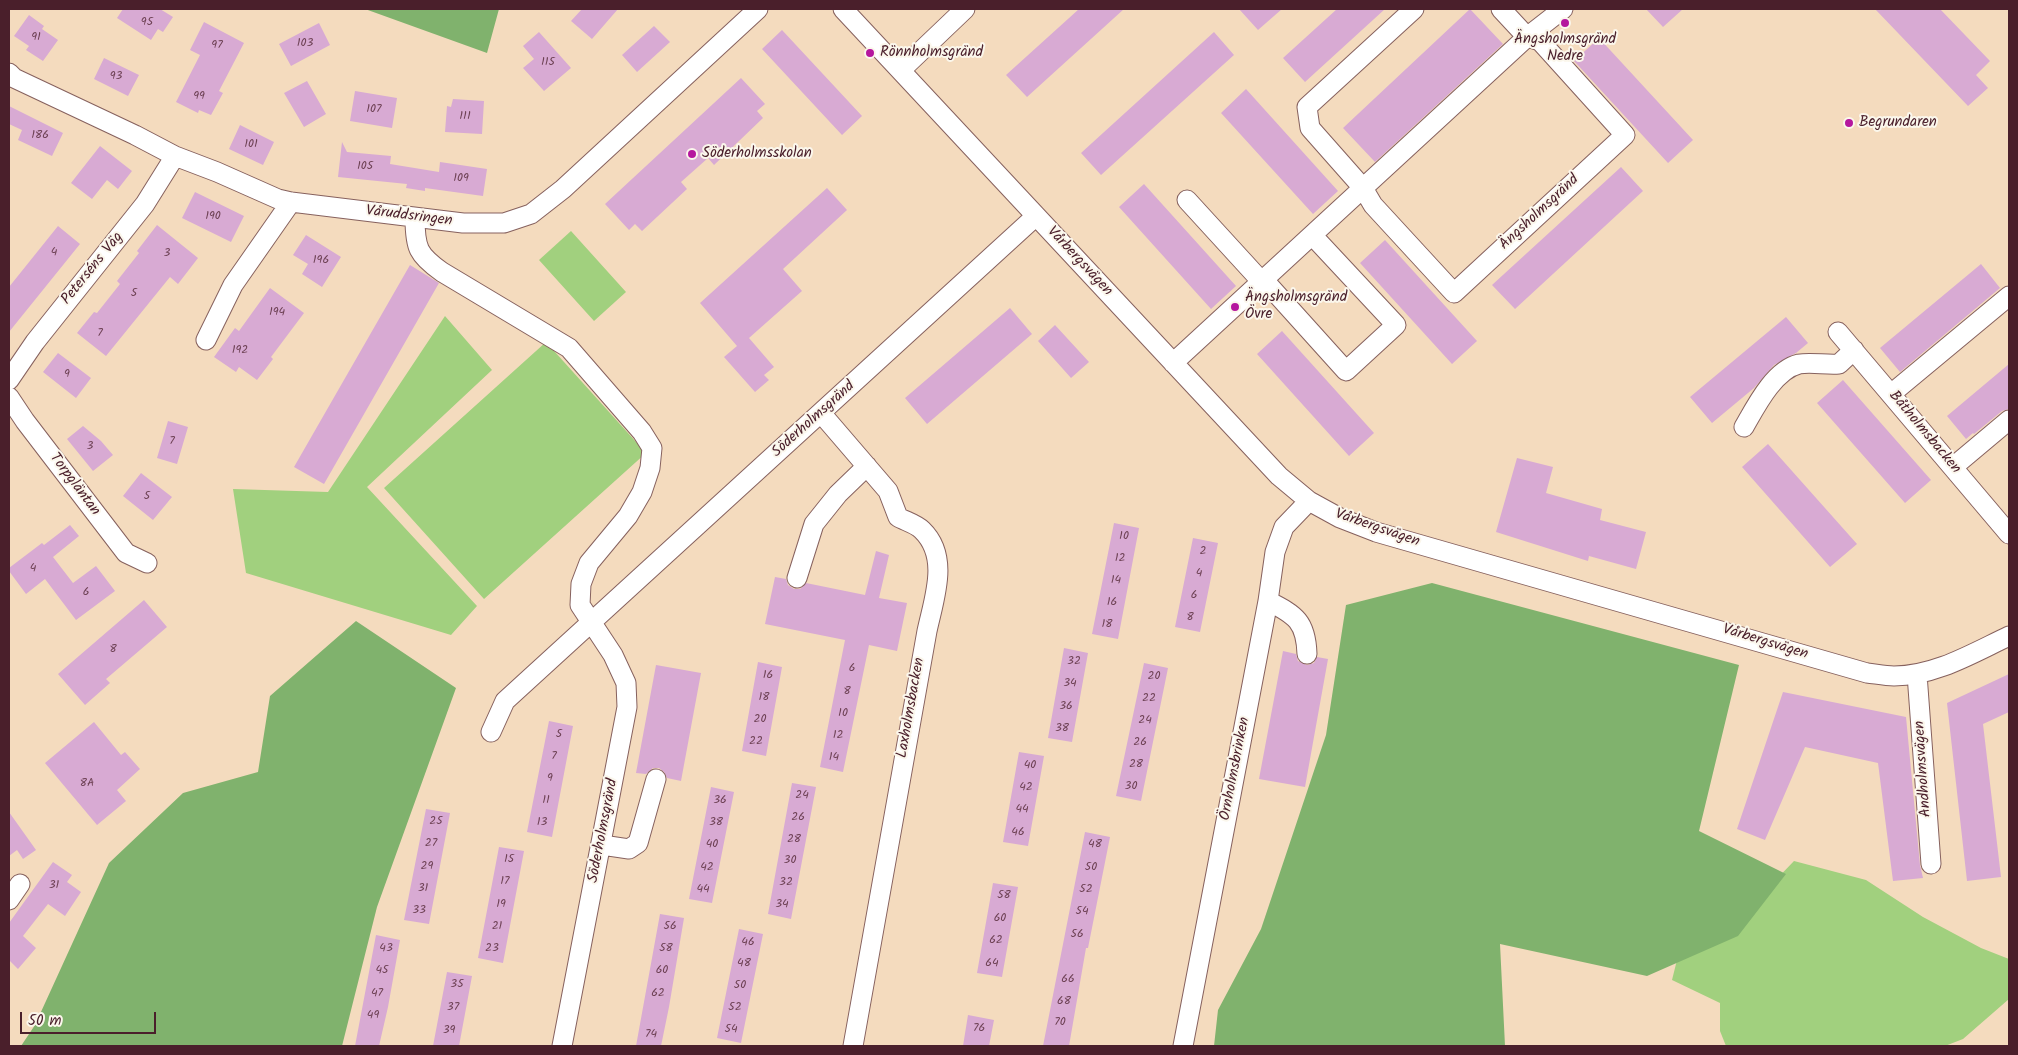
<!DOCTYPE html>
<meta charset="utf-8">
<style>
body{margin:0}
#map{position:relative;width:2018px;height:1055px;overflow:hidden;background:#f4dbbe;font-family:Kalam,sans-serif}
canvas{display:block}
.frame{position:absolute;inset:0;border:10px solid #4a1f2b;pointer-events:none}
.scale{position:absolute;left:20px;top:1012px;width:136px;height:22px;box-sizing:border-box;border:2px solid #4a1f2b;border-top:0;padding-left:6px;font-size:15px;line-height:18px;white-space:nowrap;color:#4a1f2b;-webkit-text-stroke:4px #fbf7ec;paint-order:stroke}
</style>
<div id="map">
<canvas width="2018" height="1055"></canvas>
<div class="frame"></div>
<div class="scale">50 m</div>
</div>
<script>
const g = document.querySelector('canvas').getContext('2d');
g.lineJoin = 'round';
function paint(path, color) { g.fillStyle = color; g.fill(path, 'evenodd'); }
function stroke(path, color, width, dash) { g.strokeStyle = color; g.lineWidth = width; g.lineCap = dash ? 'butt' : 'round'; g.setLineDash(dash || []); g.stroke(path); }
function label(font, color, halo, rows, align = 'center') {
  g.font = font + ' Kalam,sans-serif'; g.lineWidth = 4; g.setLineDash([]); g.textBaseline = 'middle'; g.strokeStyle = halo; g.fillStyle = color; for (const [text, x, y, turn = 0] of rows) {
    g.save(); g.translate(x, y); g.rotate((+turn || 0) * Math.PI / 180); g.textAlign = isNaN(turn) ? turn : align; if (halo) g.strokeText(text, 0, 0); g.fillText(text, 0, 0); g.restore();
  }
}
paint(new Path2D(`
 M571,231L626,292L594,321L539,260Z
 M445,316L492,370L367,487L477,606L451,635L246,573L233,489L328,492Z
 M546,342L646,453L484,599L384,488Z
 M1794,861L1866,880L1923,917L1981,948L2009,959V999L1963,1039L1945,1046H1726L1720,1031V1003L1672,980L1682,940L1767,889Z`), '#a1d07e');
paint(new Path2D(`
 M365,9H499L487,53Z
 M1432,583L1739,665L1699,831L1786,874L1738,936L1647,976L1500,944L1505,1046H1214L1218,1010L1261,929L1326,735L1346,605Z
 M356,621L456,688L377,907L342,1046H21L35,1025L109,863L183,793L258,772L270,696Z`), '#80b26d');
paint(new Path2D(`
 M123,9H160L173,17L163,32L158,29L151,40L117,18Z
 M582,9H618L592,39L571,21Z
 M1079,9H1124L1027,97L1006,75Z
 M1239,9H1282L1258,30Z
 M1337,9H1385L1305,82L1283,58Z
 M1470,9L1503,44L1375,162L1343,128Z
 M1646,9H1683L1663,27Z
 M1875,9H1940L1990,61L1976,75L1988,88L1968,106Z
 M29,15L44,26L42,29L58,40L43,61L26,50L29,46L14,36Z
 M204,22L244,43L219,91L223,93L211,115L199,110L198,113L176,102L200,55L190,50Z
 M319,23L330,45L291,66L279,44Z
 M654,26L670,42L637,72L622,55Z
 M782,30L862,116L842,135L762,49Z
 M539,32L571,68L544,91L523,68L534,59L523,46Z
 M1214,32L1234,55L1101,175L1081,153Z
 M1599,38L1693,140L1668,163L1574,61Z
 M104,58L139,75L128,96L94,79Z
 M741,78L765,104L757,111L763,118L714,165L708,158L681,182L687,189L642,231L635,224L629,230L605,204Z
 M307,81L326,114L304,127L284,93Z
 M1246,89L1338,191L1313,214L1221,113Z
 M355,91L397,98L392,128L350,121Z
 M453,99L484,101L482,134L445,132L447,106L451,107Z
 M9,106L63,133L52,156L18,140L22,130L9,124Z
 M240,125L274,142L263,165L229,149Z
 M342,142L347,152L391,156L390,164L439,172L440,162L487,169L483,196L425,188V191L406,188L407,184L338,177Z
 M100,146L132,171L118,189L107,180L92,199L71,183Z
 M1621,167L1643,191L1515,309L1492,285Z
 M1144,184L1236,286L1211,309L1119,207Z
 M827,188L847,210L783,269L802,291L749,338L774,367L764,375L769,380L755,392L724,357L737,346L700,303Z
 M195,192L244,216L231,242L182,218Z
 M157,225L198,258L178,284L170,277L106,356L77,333L94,312L97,313L120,284L117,281L139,253L137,251Z
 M58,226L80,244L9,332V287Z
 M306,235L341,257L322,287L302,274L308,264L293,255Z
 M1385,240L1477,341L1452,364L1360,263Z
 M1981,264L2000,288L1900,372L1880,348Z
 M410,265L439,283L324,484L294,467Z
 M270,288L304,313L271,357L273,359L257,380L239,367L236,372L214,357L235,328L239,331Z
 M1010,308L1032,334L927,424L905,398Z
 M1786,317L1808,343L1796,353L1774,365L1754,388L1712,423L1690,397Z
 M1055,325L1089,362L1071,378L1038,341Z
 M1282,331L1374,433L1349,456L1257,354Z
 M58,353L91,378L76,398L43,372Z
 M2009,364V409L2002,411L1974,434L1973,433L1966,439L1947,416Z
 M1843,380L1931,480L1905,503L1817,403Z
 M168,421L188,427L177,464L157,458Z
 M83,426L101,441L113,455L93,471L67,439Z
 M1768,444L1857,544L1830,567L1742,467Z
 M1517,458L1553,467L1546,493L1602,509L1600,520L1646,532L1636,569L1589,556L1588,561L1496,532Z
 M141,473L172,497L153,520L123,496Z
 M1114,523L1139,528L1118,639L1092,634Z
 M70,525L79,536L53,557L73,583L96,566L115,591L76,620L45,579L26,594L9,571V568L42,543L44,545Z
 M1193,538L1218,543L1200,632L1175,627Z
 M876,551L889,555L879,598L907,603L897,651L869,645L843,772L820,767L845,640L765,624L775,577L786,579L788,585L794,589H800L806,583L865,595Z
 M144,600L167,627L106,679L110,683L85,705L58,674Z
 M1064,648L1088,653L1072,742L1048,738Z
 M1283,651L1296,654L1298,661L1307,665L1314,663L1317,657L1328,659L1305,787L1259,779Z
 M758,662L782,667L766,756L742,751Z
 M1144,663L1168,668L1141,801L1116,796Z
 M656,665L701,673L681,781L667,778L664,772L659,768H653L646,774L636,773Z
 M2009,674V712L1983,724L2001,877L1967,881L1947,703Z
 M1783,692L1906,717L1920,865L1923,878L1893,881L1878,763L1805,747L1765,840L1737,829Z
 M549,721L573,726L552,837L527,832Z
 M94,722L121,755L125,752L140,769L117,790L126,801L97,825L45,763Z
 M1019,752L1044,756L1028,846L1003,842Z
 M792,783L816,787L791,919L768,914Z
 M711,787L734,792L712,903L689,899Z
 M426,809L450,813L429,924L404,920Z
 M9,812L36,850L23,859L17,850L9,856Z
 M1085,832L1110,837L1088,948H1086L1069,1046H1043Z
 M499,847L524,851L503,963L478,958Z
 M53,862L72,875L67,882L81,892L65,916L48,904L23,936L36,948L18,969L9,960V923Z
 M993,883L1018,887L1002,977L977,973Z
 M660,914L684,918L669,1007L661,1046H636Z
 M739,929L763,934L741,1043L717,1038Z
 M376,935L400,940L388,1007L379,1046H355Z
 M447,972L472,976L459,1046H433Z
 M968,1015L994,1020L989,1046H963Z`), '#d8aad3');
const minor = new Path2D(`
 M843,9L1279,476L1309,501L1340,518L1376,532L1867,673C1876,674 1885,676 1894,676C1935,676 1973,653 2009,636
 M1414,9L1307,107L1310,128L1363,188L1373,205L1454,293L1625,135L1540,41L1527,37L1501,9
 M901,70L965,9
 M9,73L14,78L135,135L175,156L217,172L278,199L291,202L463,223H504L531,214L563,189L758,9
 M1187,200L1262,282
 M415,218C415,248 418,255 442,272L569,348L642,432L652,448L650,468L642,492L628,516L589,563L581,584L580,605L613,655L626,683L627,707L562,1046
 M1264,280L1346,371L1396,325L1312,235
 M1838,332L2009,534
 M206,340L233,285L291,202
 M1173,363L1527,37L1563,9
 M9,380L35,342L145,204L175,156
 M1891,394L2009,296
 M9,397L25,421L126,553L147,563
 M821,413L888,491L898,517C905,521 916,524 922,530C950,557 934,598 927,631L853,1046
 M1744,427C1756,406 1774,370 1799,364C1811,362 1826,365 1839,364L1854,350
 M1953,467L2009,420
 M797,578L814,524L838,494L867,466
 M1268,601C1296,615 1306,622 1307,654
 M1917,674L1931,864
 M491,732L505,701L1036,216
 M602,845L629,849L638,843L656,779
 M9,900L20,884
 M1183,1046L1268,601L1275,552L1284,527L1309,501`);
stroke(minor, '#86615e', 21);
stroke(minor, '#fff', 19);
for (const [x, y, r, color] of [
 [1565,23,5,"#b5179e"],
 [870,53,5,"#b5179e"],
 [1849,123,5,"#b5179e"],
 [692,154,5,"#b5179e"],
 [1235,307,5,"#b5179e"]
]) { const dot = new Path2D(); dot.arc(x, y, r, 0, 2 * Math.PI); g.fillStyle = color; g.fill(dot); stroke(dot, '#fbf7ec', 2); }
label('12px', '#6e4255', null, [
 ["95",147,23],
 ["91",36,38],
 ["103",305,44],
 ["97",217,46],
 ["115",548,63],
 ["93",116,77],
 ["99",199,97],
 ["107",374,110],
 ["111",465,117],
 ["186",40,136],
 ["101",251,145],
 ["105",365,167],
 ["109",461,179],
 ["190",213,217],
 ["4",54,253],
 ["3",167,254],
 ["196",321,261],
 ["5",134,294],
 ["194",277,313],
 ["7",100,334],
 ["192",240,351],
 ["9",67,375],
 ["7",172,442],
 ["3",90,447],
 ["5",147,497],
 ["10",1124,537],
 ["2",1203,552],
 ["12",1120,559],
 ["4",33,569],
 ["4",1199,574],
 ["14",1116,581],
 ["6",86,593],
 ["6",1194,596],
 ["16",1112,603],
 ["8",1190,618],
 ["18",1107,625],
 ["8",113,650],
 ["32",1074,662],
 ["6",852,669],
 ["16",768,676],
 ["20",1154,677],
 ["34",1070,684],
 ["8",847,692],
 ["18",764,698],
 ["22",1149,699],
 ["36",1066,707],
 ["10",843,714],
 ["20",760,720],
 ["24",1145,721],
 ["38",1062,729],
 ["5",559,735],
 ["12",838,736],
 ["22",756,742],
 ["26",1140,743],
 ["7",554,757],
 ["14",834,758],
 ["28",1136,765],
 ["40",1030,766],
 ["9",550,779],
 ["8A",87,784],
 ["30",1131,787],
 ["42",1026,788],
 ["24",802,796],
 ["11",546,801],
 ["36",720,801],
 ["44",1022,810],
 ["26",798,818],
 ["25",436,822],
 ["13",542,823],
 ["38",716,823],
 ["46",1018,833],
 ["28",794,840],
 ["27",431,844],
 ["40",712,845],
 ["48",1095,845],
 ["15",509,860],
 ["30",790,861],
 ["29",427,867],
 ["42",707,868],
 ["50",1091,868],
 ["17",505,882],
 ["32",786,883],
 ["31",54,886],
 ["31",423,889],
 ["44",703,890],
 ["52",1086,890],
 ["58",1004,896],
 ["19",501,905],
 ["34",782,905],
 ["33",419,911],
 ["54",1082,912],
 ["60",1000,919],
 ["21",497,927],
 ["56",670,927],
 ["56",1077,935],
 ["62",996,941],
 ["46",748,943],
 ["43",386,949],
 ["23",492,949],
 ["58",666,949],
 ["48",744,964],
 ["64",992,964],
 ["45",382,971],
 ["60",662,971],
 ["66",1068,980],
 ["35",457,985],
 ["50",740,986],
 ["47",377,994],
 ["62",658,994],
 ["68",1064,1002],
 ["37",453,1008],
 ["52",735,1008],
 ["49",373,1016],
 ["70",1060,1023],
 ["76",979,1029],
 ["54",731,1030],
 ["39",449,1031],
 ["74",651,1035]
]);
label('15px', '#4a1f2b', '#fbf7ec', [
 ["Ängsholmsgränd",1565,40,"center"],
 ["Nedre",1565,57,"center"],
 ["Rönnholmsgränd",880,53],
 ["Begrundaren",1859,123],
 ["Söderholmsskolan",702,154],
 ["Ängsholmsgränd",1245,298],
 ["Övre",1245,315]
], 'left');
label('15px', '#4a1f2b', '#fbf7ec', [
 ["Ängsholmsgränd",1540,213,-43],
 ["Våruddsringen",409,217,7],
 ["Vårbergsvägen",1079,262,47],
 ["Peterséns Väg",93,269,-51],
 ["Söderholmsgränd",814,420,-42],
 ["Båtholmsbacken",1924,433,50],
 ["Torpgläntan",74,485,53],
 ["Vårbergsvägen",1377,529,19],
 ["Vårbergsvägen",1765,643,17],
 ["Laxholmsbacken",912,708,-80],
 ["Örnholmsbrinken",1236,769,-79],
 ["Andholmsvägen",1924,769,-94],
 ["Söderholmsgränd",604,831,-79]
]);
</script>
